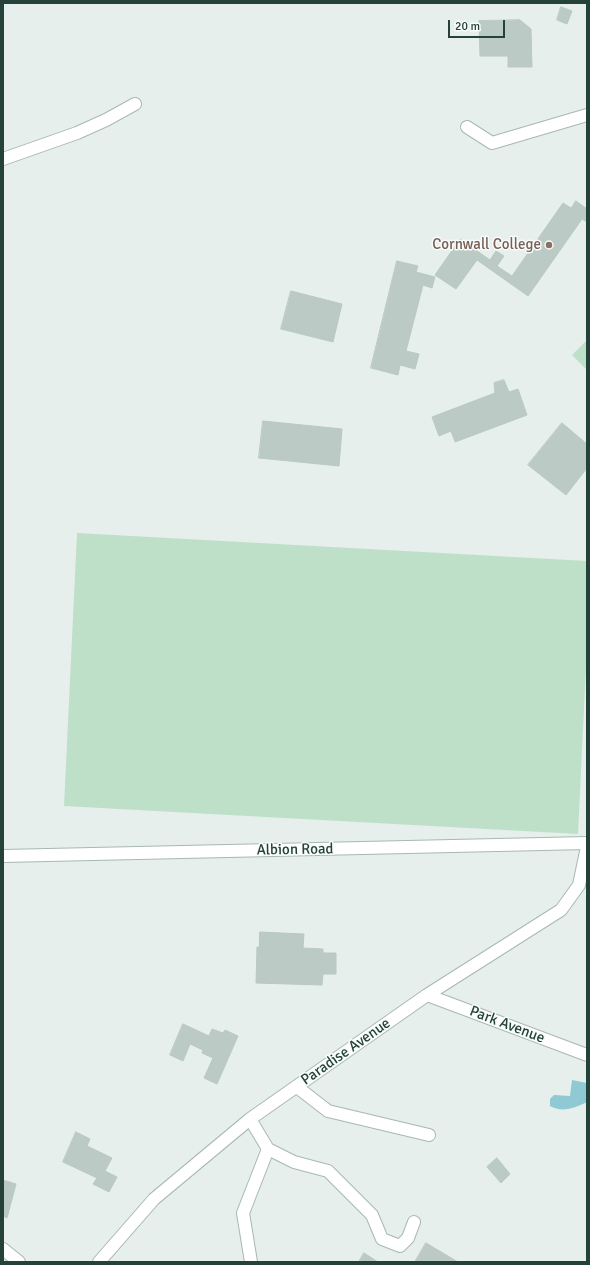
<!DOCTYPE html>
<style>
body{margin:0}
#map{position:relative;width:590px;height:1265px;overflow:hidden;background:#e6efeb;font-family:Signika,sans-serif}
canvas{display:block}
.frame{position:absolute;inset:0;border:4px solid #24423a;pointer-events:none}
.scale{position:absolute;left:448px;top:20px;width:57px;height:18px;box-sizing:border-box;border:2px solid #24423a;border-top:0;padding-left:5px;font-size:12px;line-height:14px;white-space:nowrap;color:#24423a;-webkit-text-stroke:3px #f7fbf9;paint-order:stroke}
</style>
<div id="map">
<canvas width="590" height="1265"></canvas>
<div class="frame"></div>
<div class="scale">20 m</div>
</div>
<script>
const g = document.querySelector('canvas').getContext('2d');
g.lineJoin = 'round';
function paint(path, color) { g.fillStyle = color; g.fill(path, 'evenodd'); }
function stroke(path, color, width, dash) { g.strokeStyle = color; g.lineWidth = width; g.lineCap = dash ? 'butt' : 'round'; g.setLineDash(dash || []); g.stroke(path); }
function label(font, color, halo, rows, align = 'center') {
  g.font = font + ' Signika,sans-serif'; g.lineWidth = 3; g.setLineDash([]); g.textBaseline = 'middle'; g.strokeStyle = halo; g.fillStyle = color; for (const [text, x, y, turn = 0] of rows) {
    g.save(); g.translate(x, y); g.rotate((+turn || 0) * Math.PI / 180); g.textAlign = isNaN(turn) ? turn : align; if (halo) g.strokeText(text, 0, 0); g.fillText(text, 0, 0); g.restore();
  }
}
paint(new Path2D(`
 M587,340V370L572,355Z
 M77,533L587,561V646L578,834L64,806Z`), '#bfe0c8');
paint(new Path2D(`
 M572,1080L587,1083V1102C575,1108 562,1113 550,1106V1099L554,1095L570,1096Z`), '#8ec9d4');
const building = new Path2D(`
 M561,7L572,11L567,24L557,20Z
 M520,20L531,29L532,67H508V56H480L479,21Z
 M576,201L587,209V222L582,219L528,296L477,260L456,289L435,275L460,239L490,260L496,251L504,256L497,266L512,276L563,203L571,208Z
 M397,261L418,266L416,272L435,277L432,288L423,285L406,351L419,354L415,369L400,365L398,375L371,368Z
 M291,291L342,304L333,342L281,329Z
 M504,380L509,392L518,389L527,415L455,442L451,431L439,436L432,417L495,393L494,383Z
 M263,421L342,429L339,466L259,458Z
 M562,423L587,444V468L566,495L528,465Z
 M260,932L304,934L303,948L323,949V953H336V974H323L322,985L256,983L257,947H259Z
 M183,1024L209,1036L212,1029L223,1033L225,1030L238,1036L217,1084L204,1078L213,1058L202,1053L203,1050L190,1044L183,1061L170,1055Z
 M76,1132L90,1139L87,1146L112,1158L105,1171L117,1177L109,1192L93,1184L97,1178L63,1162Z
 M497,1158L510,1174L501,1183L487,1167Z
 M3,1180L16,1184L7,1218L3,1216Z
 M426,1243L458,1262H415Z
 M364,1253L378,1262H359Z`);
paint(building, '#bbcac4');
stroke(building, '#b8c9c2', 1);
const minor = new Path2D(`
 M467,127L492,143L587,115
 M3,159L77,133L106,120L135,104
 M3,856L587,843
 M427,995L587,1055
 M297,1087L328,1111L429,1135
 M250,1119L268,1149L294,1162L328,1171L372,1215L382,1239L400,1246L408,1238L414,1222
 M3,1249L19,1262
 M99,1262L154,1199L250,1119L427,995L561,910L579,885L587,847
 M251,1262L243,1213L268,1149`);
stroke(minor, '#a8b8b2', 14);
stroke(minor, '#fff', 12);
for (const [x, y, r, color] of [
 [549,245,4,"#8d6e63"]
]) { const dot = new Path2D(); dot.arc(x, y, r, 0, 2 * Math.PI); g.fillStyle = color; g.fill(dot); stroke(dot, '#f7fbf9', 1.5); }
label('15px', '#785e54', '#f7fbf9', [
 ["Cornwall College",541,245]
], 'right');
label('15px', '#24423a', '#f7fbf9', [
 ["Albion Road",295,850,-1],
 ["Park Avenue",507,1025,21],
 ["Paradise Avenue",346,1052,-35]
]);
</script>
